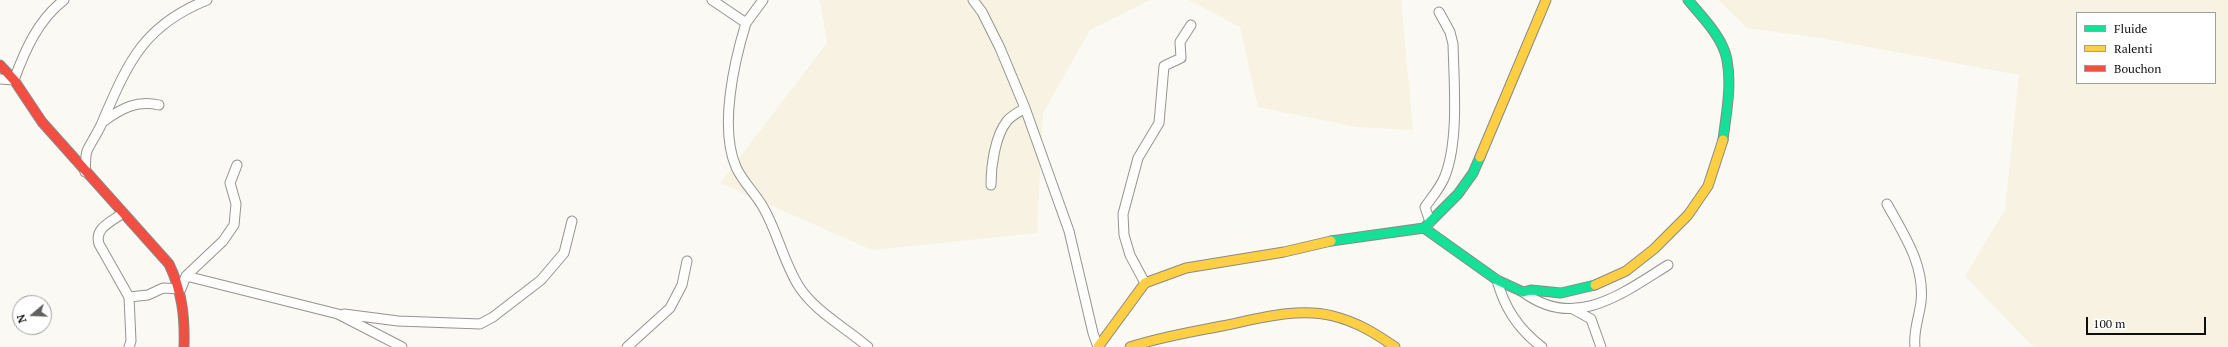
<!DOCTYPE html>
<style>
body{margin:0}
#map{position:relative;width:2228px;height:347px;overflow:hidden;background:#fbf9f4;font-family:"PT Serif",serif}
canvas{display:block}
.legend{position:absolute;left:2076px;top:12px;width:140px;height:72px;box-sizing:border-box;background:#fff;border:1px solid #9f9f9f;margin:0;padding:5px 7px;list-style:none;font-size:12px;color:#0e0e0e}
.legend li{display:flex;align-items:center;gap:8px;height:20px}
.legend b{width:20px;border:1px solid #9f9f9f}
.north{position:absolute;left:12px;top:295px;width:40px;height:40px;box-sizing:border-box;background:#fff;border:1px solid #9f9f9f;border-radius:50%;rotate:251deg;font-size:11px;font-weight:700;line-height:16px;text-align:center;color:#0e0e0e}
.north::after{content:'';display:block;margin:auto;width:14px;height:18px;background:#61605e;clip-path:polygon(50% 0,100% 100%,50% 72%,0 100%)}
.scale{position:absolute;left:2086px;top:317px;width:120px;height:18px;box-sizing:border-box;border:2px solid #0e0e0e;border-top:0;padding-left:5px;font-size:12px;line-height:14px;white-space:nowrap;color:#0e0e0e;-webkit-text-stroke:3px #fff;paint-order:stroke}
</style>
<div id="map">
<canvas width="2228" height="347"></canvas>
<ul class="legend">
<li><b style="height:5px;background:#16e098"></b>Fluide</li>
<li><b style="height:5px;background:#ffcf43"></b>Ralenti</li>
<li><b style="height:5px;background:#f24e42"></b>Bouchon</li>
</ul>
<div class="north">N</div>
<div class="scale">100 m</div>
</div>
<script>
const g = document.querySelector('canvas').getContext('2d');
g.lineJoin = 'round';
function paint(path, color) { g.fillStyle = color; g.fill(path, 'evenodd'); }
function stroke(path, color, width, dash) { g.strokeStyle = color; g.lineWidth = width; g.lineCap = dash ? 'butt' : 'round'; g.setLineDash(dash || []); g.stroke(path); }
paint(new Path2D(`
 M820,0H1150L1090,30L1043,113L1037,233L872,250L720,183L827,43Z
 M1189,0H1401L1413,130L1357,127L1258,107L1240,27Z
 M1718,0H2228V347H2033L1965,276L2005,210L2019,75L1821,38L1747,28ZM2077,13H2215V83H2077Z`), '#f7f2e1');
const street = new Path2D(`
 M712,0L746,23C734,62 719,128 736,167C742,181 755,193 763,207C777,231 783,260 798,285C814,311 845,327 868,347
 M973,0L982,12L1000,48L1025,108L1069,231L1093,333L1098,347
 M746,23L763,0
 M0,79L14,80C25,50 38,20 64,0
 M104,121C122,108 137,100 159,105
 M85,172C86,166 85,157 87,151C92,140 100,130 104,118C129,60 145,25 207,0
 M991,185C991,166 995,136 1007,121C1012,115 1019,112 1025,108
 M1887,204C1904,235 1925,265 1921,302C1919,318 1913,331 1915,347
 M123,213C111,222 94,228 99,244L129,297L131,341L129,347
 M1430,222L1425,207C1432,197 1441,187 1445,176C1459,140 1454,83 1453,44L1450,32L1439,12
 M186,276L223,241L234,225L236,204L230,183L237,165
 M1497,280C1504,307 1519,330 1542,347
 M1145,283L1130,255L1124,235L1123,214L1138,158L1159,123L1164,66L1181,58L1180,42L1191,25
 M1523,292C1575,331 1623,293 1668,265
 M129,297L148,295L163,288L181,289L186,276L338,314L402,347
 M1573,309L1591,319L1601,347
 M344,314L398,321L480,324L493,317L541,280L564,253L572,221
 M627,347L670,308L682,285L687,261`);
const fast = new Path2D(`
 M1688,0C1702,17 1723,37 1727,60C1732,86 1726,115 1723,140
 M1424,228L1497,280L1523,292L1531,290L1561,293L1595,285
 M1331,241L1424,228L1458,194L1473,173L1480,157`);
const slow = new Path2D(`
 M1480,157L1546,0
 M1595,285L1626,271L1654,249L1688,215L1708,186L1723,140
 M1098,347L1145,283L1186,268L1284,252L1331,241
 M1130,347C1160,337 1191,332 1222,326C1257,319 1297,307 1333,316C1357,322 1375,333 1395,347`);
const jam = new Path2D(`
 M0,65L14,80L42,122L169,264C182,291 185,317 184,347`);
stroke(street, '#959492', 11);
stroke(fast, '#8b8a88', 11);
stroke(slow, '#8b8a88', 11);
stroke(jam, '#8b8a88', 11);
stroke(street, '#fefefd', 9);
stroke(fast, '#16e098', 9);
stroke(slow, '#ffcf43', 9);
stroke(jam, '#f24e42', 9);
</script>
